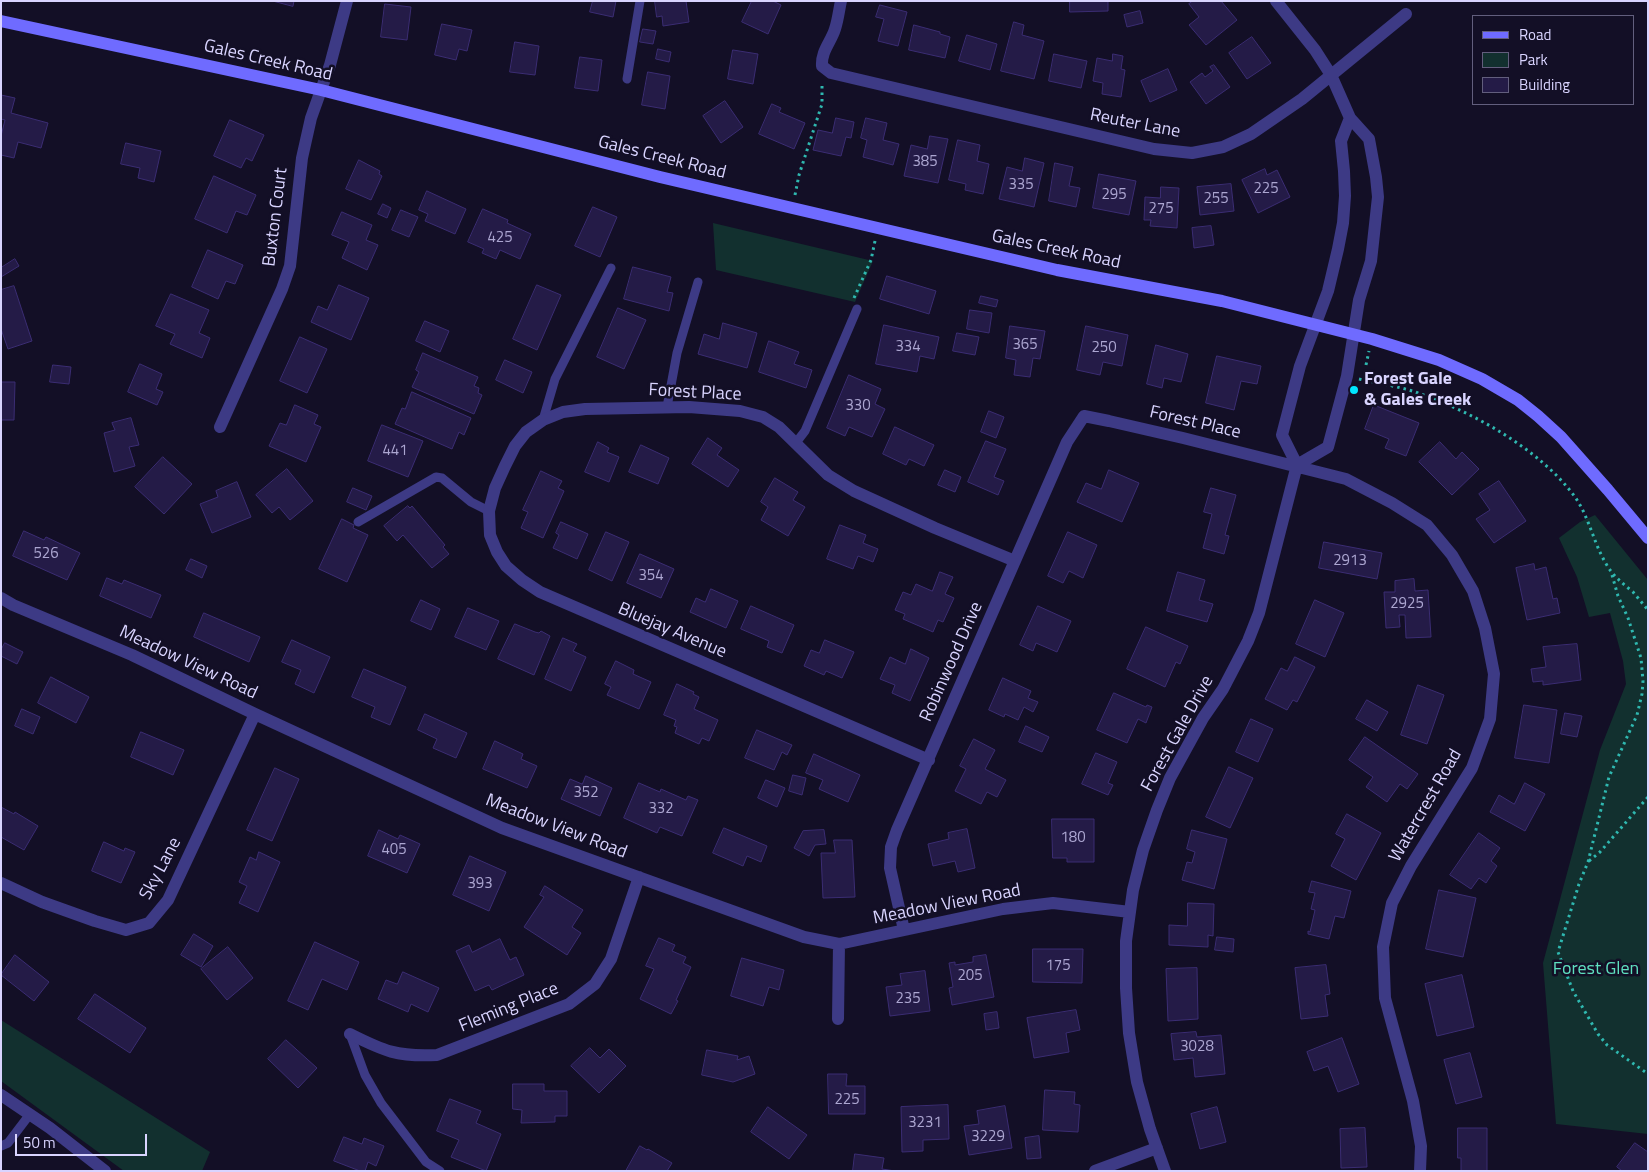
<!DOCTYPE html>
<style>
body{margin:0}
#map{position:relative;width:1649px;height:1172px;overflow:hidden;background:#130f26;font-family:"Titillium Web",sans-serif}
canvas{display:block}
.frame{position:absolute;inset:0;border:2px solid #d9d4ff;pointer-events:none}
.legend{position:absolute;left:1472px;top:15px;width:162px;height:90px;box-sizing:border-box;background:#130f26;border:1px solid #625e7d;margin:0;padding:6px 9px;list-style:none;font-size:15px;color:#d9d4ff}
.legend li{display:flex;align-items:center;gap:10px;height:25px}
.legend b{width:25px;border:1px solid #625e7d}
.scale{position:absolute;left:15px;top:1134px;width:132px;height:22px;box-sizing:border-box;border:2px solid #d9d4ff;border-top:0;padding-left:6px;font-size:15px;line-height:18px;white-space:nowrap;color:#d9d4ff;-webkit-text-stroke:4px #130f26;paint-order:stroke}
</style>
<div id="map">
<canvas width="1649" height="1172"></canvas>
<div class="frame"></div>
<ul class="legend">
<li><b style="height:6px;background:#6f6bff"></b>Road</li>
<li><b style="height:14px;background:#12302f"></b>Park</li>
<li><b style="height:14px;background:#241b47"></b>Building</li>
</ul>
<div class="scale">50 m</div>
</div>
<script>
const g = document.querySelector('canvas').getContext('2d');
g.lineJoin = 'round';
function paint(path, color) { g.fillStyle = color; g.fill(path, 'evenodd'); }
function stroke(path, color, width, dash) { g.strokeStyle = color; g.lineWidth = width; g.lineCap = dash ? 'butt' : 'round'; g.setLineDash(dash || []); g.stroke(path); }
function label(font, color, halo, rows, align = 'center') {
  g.font = font + ' "Titillium Web",sans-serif'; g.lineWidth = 5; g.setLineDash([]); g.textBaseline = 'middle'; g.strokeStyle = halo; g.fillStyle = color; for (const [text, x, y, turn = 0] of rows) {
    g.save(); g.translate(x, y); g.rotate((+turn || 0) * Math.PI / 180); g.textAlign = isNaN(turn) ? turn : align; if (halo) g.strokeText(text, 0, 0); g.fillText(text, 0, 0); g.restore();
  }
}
paint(new Path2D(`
 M713,223L873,261L855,302L716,270Z
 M1595,515L1648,580V1134L1556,1124L1543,963L1600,750L1626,684L1623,661L1610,613L1589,617L1577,577L1559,538L1580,522Z
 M1,1020L210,1152L202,1171H124L1,1081Z`), '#12302f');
const building = new Path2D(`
 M273,1H294L293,6Z
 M593,1H616L613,17L590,12Z
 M655,1H686L689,22L663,26L662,16L657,17Z
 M752,1H773L781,5L768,34L742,22Z
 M1070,1H1108V11L1070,12Z
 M1193,1H1221L1237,20L1206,45L1189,25L1199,17L1189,4Z
 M385,4L411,7L407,40L381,37Z
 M880,5L907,12L898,46L878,41L884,19L876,17Z
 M1140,11L1143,23L1127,27L1124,15Z
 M1014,22L1024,25L1022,35L1044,41L1034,79L1001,71Z
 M442,24L472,30L467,51L459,49L456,60L435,55Z
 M914,25L940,32V34L950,37L945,58L909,50Z
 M643,29L656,31L653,44L640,42Z
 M967,35L997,44L990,70L959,61Z
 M1252,37L1271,63L1247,79L1229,53Z
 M515,42L539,46L535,75L510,72Z
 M658,49L671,52L669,62L656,59Z
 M733,50L758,54L753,84L728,79Z
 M1054,54L1087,61L1081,88L1049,81Z
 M1113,54L1123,56L1121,69L1125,70L1121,97L1102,94L1103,83L1093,81L1097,58L1112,61Z
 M580,57L602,60L598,91L575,88Z
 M1214,65L1230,87L1206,104L1190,82L1202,73L1205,77L1213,71L1210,67Z
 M1168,69L1177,90L1150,102L1141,81Z
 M648,72L670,76L665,109L642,105Z
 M1,95L15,98L11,113L48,123L41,148L18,142L14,158L1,155V136L5,120L1,119Z
 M725,101L743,127L721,143L703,116Z
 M772,104L781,108L779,112L805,123L794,149L759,134Z
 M836,118L854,122L851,138L846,137L841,156L813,150L818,130L832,133Z
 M866,118L887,123L883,140L899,144L893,165L863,157L867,140L861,138Z
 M230,120L264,135L252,161L246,158L241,168L214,156Z
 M930,136L948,139L938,183L904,176L911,145L927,149Z
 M958,140L980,145L977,161L989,164L983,194L965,190L966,184L949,180Z
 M126,143L161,151L154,182L138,178L140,168L121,164Z
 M1025,158L1044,163L1034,207L999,199L1007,167L1022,171Z
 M359,160L380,171L379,174L382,176L371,200L346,189Z
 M1055,163L1073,167L1069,186L1080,188L1076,207L1049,201Z
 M1265,169L1267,175L1277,170L1290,197L1258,213L1242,180Z
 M1099,174L1136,181L1129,215L1093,208Z
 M214,176L256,195L247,215L236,211L227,233L195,219Z
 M1231,184L1234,211L1200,215L1197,187Z
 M1161,187L1179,188L1177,228L1150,226L1151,220H1144L1145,197L1160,198Z
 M427,191L466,209L455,234L425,221L428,214L419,210Z
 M383,204L391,208L387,218L378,214Z
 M593,207L617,217L600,257L575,246Z
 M483,209L508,220L507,223L531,234L520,259L500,250L496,259L482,253L484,249L468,242Z
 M401,210L418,217L409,237L392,230Z
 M342,212L372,225L366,240L378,245L367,270L342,258L349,242L332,235Z
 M1211,226L1214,245L1194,248L1192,228Z
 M208,250L243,265L235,284L226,281L218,299L192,287Z
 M15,259L19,266L1,277V268Z
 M633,267L671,277L667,292L673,293L669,311L624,299Z
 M887,276L936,291L929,314L880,299Z
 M339,285L369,298L351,340L311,322L318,306L327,310Z
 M537,285L561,295L537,350L513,339Z
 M14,286L32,341L8,349L1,329V290Z
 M171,294L209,310L199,333L210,338L202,358L170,344L175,334L156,326Z
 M981,296L998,300L996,307L979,303Z
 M618,308L646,320L624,369L597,357Z
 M970,310L992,313L989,333L967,329Z
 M425,321L449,331L440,352L416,341Z
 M723,323L757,333L747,368L698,354L704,334L719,339Z
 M884,325L939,337L934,359L920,356L917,372L876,364Z
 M1010,326L1045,331L1040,359L1033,358L1030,377L1014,375L1016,360L1006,358Z
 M1086,326L1128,335L1122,366L1103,362L1100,375L1077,370Z
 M957,333L979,337L975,355L953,351Z
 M300,337L327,349L307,393L280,381Z
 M769,341L799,352L794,364L812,370L806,388L759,372Z
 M1156,345L1188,354L1181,382L1164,378L1162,388L1147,384Z
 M423,353L478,377L474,386L479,388L478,393L482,395L474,414L412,387L419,372L416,370Z
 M1217,356L1261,366L1257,384L1241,381L1234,410L1206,403Z
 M505,360L532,372L523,393L496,380Z
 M140,364L162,374L156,389L163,392L157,405L128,392Z
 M53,365L71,367L69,384L50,382Z
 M849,375L881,389L875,404L885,409L872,437L849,427L845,436L827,428Z
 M1,382H15L14,420H1Z
 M412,392L471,418L464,435L459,432L452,449L395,424L402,408L405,409Z
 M295,405L318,415L314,424L321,427L306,462L269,446L280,423L286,425Z
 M1374,405L1419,423L1406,456L1385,448L1389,439L1365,429Z
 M989,411L1004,417L996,438L981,432Z
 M131,418L139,445L129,447L135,466L114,472L104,433L115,430L112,423Z
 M382,425L423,441L408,477L368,461Z
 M895,427L934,445L924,466L909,459L906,465L883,454Z
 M708,438L722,448L717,455L739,470L728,487L692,464Z
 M986,441L1006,449L994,477L1004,481L998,495L968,482Z
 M598,442L609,448L607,452L619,457L609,482L585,472Z
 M1440,442L1456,459L1462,452L1479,469L1452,495L1419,462Z
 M641,445L669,458L658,484L629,472Z
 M163,457L192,484L164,514L135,487Z
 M287,469L313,501L290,520L279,507L272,513L256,495Z
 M945,470L961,477L955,492L938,485Z
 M1109,470L1139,483L1122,522L1077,502L1086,483L1101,489Z
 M541,471L562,481L558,488L564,491L543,538L521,528L528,512L523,510Z
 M775,478L798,492L793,500L805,507L788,536L761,520L768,507L761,502Z
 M1499,481L1526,521L1494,543L1476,519L1490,510L1479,494Z
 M237,482L251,517L212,533L200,504L218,497L216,491Z
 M353,488L372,496L366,510L347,502Z
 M1211,488L1236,495L1225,535L1229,536L1224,554L1203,548L1212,514L1204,512Z
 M408,506L410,508L412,506L445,545L443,547L449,554L432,568L403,535L397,541L384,526Z
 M342,519L354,525L353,528L368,535L347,582L319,569Z
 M561,522L588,534L577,559L553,548L559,535L556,533Z
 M840,525L866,535L863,543L878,549L873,562L858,556L853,569L827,559Z
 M24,531L44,540L46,537L80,553L67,580L13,556Z
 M606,532L629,542L612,581L589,570Z
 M1068,532L1097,545L1083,578L1069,571L1063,583L1048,576Z
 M1324,542L1382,553L1377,579L1319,568Z
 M640,554L674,569L661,598L627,583Z
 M191,559L207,566L202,578L186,570Z
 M1534,564L1535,570L1546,567L1553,599L1557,598L1560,613L1527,620L1516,568Z
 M940,572L953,577L945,594L954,598L943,622L938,620L933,632L903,619L905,614L895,610L903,592L911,595L916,584L932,591Z
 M1178,572L1205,580L1199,600L1213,604L1207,622L1167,611Z
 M107,578L122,584L124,580L161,595L151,618L100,596Z
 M1414,579L1415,591L1428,590L1431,637L1406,638L1405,615H1399L1400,627L1386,628L1384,592H1395V581Z
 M711,589L738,601L726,628L690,612L696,598L705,602Z
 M421,600L440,609L431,630L411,621Z
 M1315,600L1344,613L1325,657L1296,644Z
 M751,606L794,625L782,653L767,647L769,641L741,629Z
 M1038,606L1071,621L1057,652L1036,643L1033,651L1020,645Z
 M468,608L499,621L486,650L455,637Z
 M204,613L260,637L249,662L194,637Z
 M515,624L535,632L539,633L541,631L550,636L534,675L498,659Z
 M1146,627L1188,646L1180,664L1176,662L1165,687L1127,669Z
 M563,638L577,644L573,651L586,657L571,691L545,679Z
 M292,640L330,657L314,693L295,684L301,670L282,662Z
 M825,640L854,652L842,678L826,671L824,675L804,666L811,650L819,653Z
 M5,643L23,652L17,664L1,656V650Z
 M1577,644L1581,680L1543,685V681L1533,682L1531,669L1546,667L1543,647Z
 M911,649L929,658L910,701L892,693L895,685L880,679L890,657L905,664Z
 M1295,657L1315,667L1297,702L1293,700L1287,710L1265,699L1281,668L1287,671Z
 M616,661L634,670L633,674L651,682L639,709L607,695L611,687L605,684Z
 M364,669L406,687L390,725L371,717L375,707L352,697Z
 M51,677L89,697L76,723L38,703Z
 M1003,678L1031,691L1028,698L1038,702L1033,712L1024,707L1018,720L1005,714L1004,717L989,710Z
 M677,684L694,692L693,694L699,697L694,709L718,720L709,741L702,738L699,744L675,733L677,727L674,726L676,720L664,715Z
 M1418,685L1444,695L1427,744L1401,735Z
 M1114,693L1146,707L1147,705L1152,707L1146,723L1138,719L1127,743L1097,730Z
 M1367,700L1388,712L1377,731L1356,719Z
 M1524,705L1557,710L1549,763L1515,758Z
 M22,709L40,717L33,734L15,726Z
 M1565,713L1582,716L1577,737L1561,734Z
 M425,714L467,733L456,758L433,748L437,739L418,730Z
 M1251,719L1273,729L1258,762L1236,752Z
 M1026,726L1049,737L1042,752L1019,742Z
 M757,730L792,745L787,755L782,752L774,770L745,758Z
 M141,732L184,750L173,775L131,757Z
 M1365,737L1418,774L1407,789L1400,784L1387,802L1366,787L1373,777L1349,760Z
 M974,739L995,750L985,769L1006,780L997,797L987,792L981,804L955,791L966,769L960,766Z
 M495,741L523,754L521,759L537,766L527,788L483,769Z
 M1096,753L1117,762L1108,783L1113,785L1108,795L1082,784Z
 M814,754L860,775L848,802L819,789L823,780L806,773Z
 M1229,767L1253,778L1230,828L1206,817Z
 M275,768L299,779L272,841L247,830Z
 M793,775L806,778L802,795L789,791Z
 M586,776L612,788L600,816L561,799L570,779L582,784Z
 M766,780L785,788L777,807L758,798Z
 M639,783L660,792L661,789L686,800L688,796L698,800L682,836L660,827L657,833L624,818Z
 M1525,783L1545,794L1525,831L1490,812L1499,795L1514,804Z
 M1,807L14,814L15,812L38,826L24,850L1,837Z
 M1347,814L1381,833L1356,880L1331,866L1345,839L1336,834Z
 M1052,819H1094V862H1067V858H1053Z
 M724,828L767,846L761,862L747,856L743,866L713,853Z
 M967,829L975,868L958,872L955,861L933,866L928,844L949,839L948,833Z
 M379,830L398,839L400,835L420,844L407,873L368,856Z
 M824,830L826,844L815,845L809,856L794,848L803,831Z
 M1192,830L1227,839L1214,889L1182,880L1187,862L1192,863L1195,852L1187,849Z
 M1479,833L1500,848L1491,861L1497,866L1486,883L1479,878L1471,889L1450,875Z
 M834,840H852L855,897L823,898L821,853H835Z
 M104,842L124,851L125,848L135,852L121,883L92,871Z
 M259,852L280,862L258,912L239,903L247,886L239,882L250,857L256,860Z
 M470,856L506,872L489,911L453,895Z
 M1312,881L1351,891L1344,918L1335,916L1329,939L1308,934V931L1310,932L1315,910L1311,909L1315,893L1309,892Z
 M545,886L583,910L572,927L581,933L567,955L524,927L544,897L540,895Z
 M1439,890L1476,898L1463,957L1426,949Z
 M1188,903L1214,904L1213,936L1208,935V947L1169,945V925L1187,926Z
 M194,934L213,946L201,967L181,955Z
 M1217,937L1234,939L1233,952L1215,950Z
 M659,938L675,945L672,951L686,957L683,963L691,967L676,1000L678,1001L671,1014L640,999L654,969L646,966Z
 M500,939L510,960L516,957L524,975L492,990L489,985L475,991L456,951L469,945L472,952Z
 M315,942L359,962L347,990L322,979L308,1010L288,1001Z
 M228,947L253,978L227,1000L201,969Z
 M1033,949H1083L1082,983L1033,982Z
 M15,955L49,982L34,1001L1,975Z
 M986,955L994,997L952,1005L949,988L953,987L949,963L955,962V965L973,962V957Z
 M742,958L784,970L779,990L769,987L763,1006L731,996Z
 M1326,965L1330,994L1325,995L1328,1016L1301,1019L1295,968Z
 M1197,968L1198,1019L1168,1021L1166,969Z
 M925,971L930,1011L890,1016L886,987L902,985L900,974Z
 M403,972L439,988L428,1012L411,1004L408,1012L378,999L386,980L397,984Z
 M1462,975L1474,1027L1437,1036L1425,984Z
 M95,994L146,1028L130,1053L78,1019Z
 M1076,1010L1080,1030L1066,1033L1069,1052L1034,1058L1027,1018Z
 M997,1012L999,1028L986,1030L984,1014Z
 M1196,1032L1197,1037L1221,1035L1225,1074L1195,1077L1193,1058L1174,1060L1171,1034Z
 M1342,1038L1359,1084L1338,1092L1328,1066L1314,1071L1307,1052Z
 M286,1040L317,1068L298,1088L268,1059Z
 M590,1048L600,1058L609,1049L626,1066L599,1093L571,1066Z
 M707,1050L738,1056L737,1060L749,1056L755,1074L733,1082L702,1075Z
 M1470,1053L1482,1097L1456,1104L1444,1060Z
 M828,1074H847L846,1086H865V1114H829Z
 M513,1084H544V1091H567V1116H555V1122L521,1123L522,1110L513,1109Z
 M1045,1090L1075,1092L1074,1104L1080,1105L1078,1132L1043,1130Z
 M450,1099L481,1111L476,1123L501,1134L486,1171L451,1157L459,1140L437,1131Z
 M948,1105L949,1139L923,1140V1151L902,1152L901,1107Z
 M1005,1106L1012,1148L969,1155L964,1126L979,1124L977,1111Z
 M768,1107L807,1135L789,1159L751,1132Z
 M1217,1107L1226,1142L1200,1149L1191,1114Z
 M1365,1128L1367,1167L1341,1168L1340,1129Z
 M1458,1128H1487V1171H1461V1158H1458Z
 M1039,1136L1041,1158L1027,1159L1025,1138Z
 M344,1137L362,1144L364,1138L384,1146L376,1166L368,1162L365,1171H360L334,1161Z
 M1635,1143L1648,1152V1171H1622L1617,1167Z
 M640,1146L647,1150L648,1149L672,1163L667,1171H626Z
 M855,1154L884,1158L882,1169L895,1171H853Z`);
paint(building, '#241b47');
stroke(building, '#3b2d73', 1);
stroke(new Path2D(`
 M795,195L799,175L822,104V83
 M854,298L871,260L875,241
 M1366,365L1369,351
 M1359,379C1379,384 1399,386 1418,393C1473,412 1541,450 1575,497C1589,517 1593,541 1605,562C1612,575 1622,583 1633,592C1638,598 1643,604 1648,610
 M1612,575L1618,596L1628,618L1641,658L1643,681L1642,694L1637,715L1609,777L1588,862L1579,884L1558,952L1573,991L1598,1034L1607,1045L1648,1074
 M1589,861L1600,852L1648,797`), '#2fb8b0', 3, [2.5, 4]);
stroke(new Path2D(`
 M627,79L640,1
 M667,407L677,353L698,282
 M543,420L555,379L611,268
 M795,444L805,431L857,309
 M358,522L436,477L442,478L471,502L489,511
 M350,1034L365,1075L381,1103L426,1162L440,1171
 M1,1146L8,1143L30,1114`), '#3d3a85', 9);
stroke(new Path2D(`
 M841,1C839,10 838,20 835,29C831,42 821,51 822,66L831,73L1154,149L1192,153L1223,147L1251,134L1302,99L1406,14
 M1276,1L1315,50L1331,75L1350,118L1369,139L1376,177L1378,197L1371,261L1359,300L1347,376L1328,447L1297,465
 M220,427L282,289L290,266L302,158L311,118L330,65L347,1
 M1,598L13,605L132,655L255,714L502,828L804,937L839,944L1003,909L1053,903L1130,912
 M929,760L540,592L522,580L506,566L497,552L490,535L489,511L495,488L505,466L515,446L526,432L543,420L563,412L585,409L689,407L740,411L763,417L779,427L828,475L854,491L935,528L1015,561
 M1,883L42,902L95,921L126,930L149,923L168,900L255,714
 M904,930L890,868L891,847L897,830L1067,442L1084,416L1109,421L1183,438L1346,479L1392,503L1427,525L1452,555L1473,591L1485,628L1494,674L1490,719L1472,768L1411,866L1392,903L1383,947L1385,998L1413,1101L1421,1146L1420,1171
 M838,1019L839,944
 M350,1034C384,1051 397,1057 437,1055L569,1004L595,984L611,959L639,877
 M1,1095L50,1128L105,1171
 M1095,1171L1157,1148
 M1165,1171L1150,1129L1137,1082L1129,1033L1126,988V941L1133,890L1143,850L1157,810L1170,778L1203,718L1223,689L1248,641L1259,613L1297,465L1282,435L1300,366L1328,291L1338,249L1343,223L1345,196L1344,171L1341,141L1350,118`), '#3d3a85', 12);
stroke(new Path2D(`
 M1,21L321,90L660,177L1057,270L1222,301L1372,339L1439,360L1482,379L1518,400L1538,416L1561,437L1608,490L1648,538`), '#6f6bff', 12);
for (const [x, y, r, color] of [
 [1354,390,5,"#00e5ff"]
]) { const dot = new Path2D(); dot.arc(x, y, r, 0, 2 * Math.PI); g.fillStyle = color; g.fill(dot); stroke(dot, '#130f26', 2); }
label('15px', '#aca6d1', null, [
 ["385",925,162],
 ["335",1021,185],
 ["225",1266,189],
 ["295",1114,195],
 ["255",1216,199],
 ["275",1161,209],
 ["425",500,238],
 ["365",1025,345],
 ["334",908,347],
 ["250",1104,348],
 ["330",858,406],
 ["441",395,451],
 ["526",46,554],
 ["2913",1350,561],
 ["354",651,576],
 ["2925",1407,604],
 ["352",586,793],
 ["332",661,809],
 ["180",1073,838],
 ["405",394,850],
 ["393",480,884],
 ["175",1058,966],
 ["205",970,976],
 ["235",908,999],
 ["3028",1197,1047],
 ["225",847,1100],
 ["3231",925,1123],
 ["3229",988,1137]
]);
label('18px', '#d9d4ff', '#130f26', [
 ["Gales Creek Road",268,61,13],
 ["Reuter Lane",1135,124,11],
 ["Gales Creek Road",662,158,14],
 ["Buxton Court",276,217,-83],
 ["Gales Creek Road",1056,250,12],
 ["Forest Place",695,393,3],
 ["Forest Place",1195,423,13],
 ["Bluejay Avenue",672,631,23],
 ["Robinwood Drive",952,662,-66],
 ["Meadow View Road",188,663,25],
 ["Forest Gale Drive",1178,734,-61],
 ["Watercrest Road",1426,806,-60],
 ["Meadow View Road",556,827,21],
 ["Sky Lane",161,869,-62],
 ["Meadow View Road",947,905,-11],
 ["Fleming Place",509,1008,-22]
]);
label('bold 18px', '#d9d4ff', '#130f26', [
 ["Forest Gale",1364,380],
 ["& Gales Creek",1364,401]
], 'left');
label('18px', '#5fe0c0', '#130f26', [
 ["Forest Glen",1596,970]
]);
</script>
